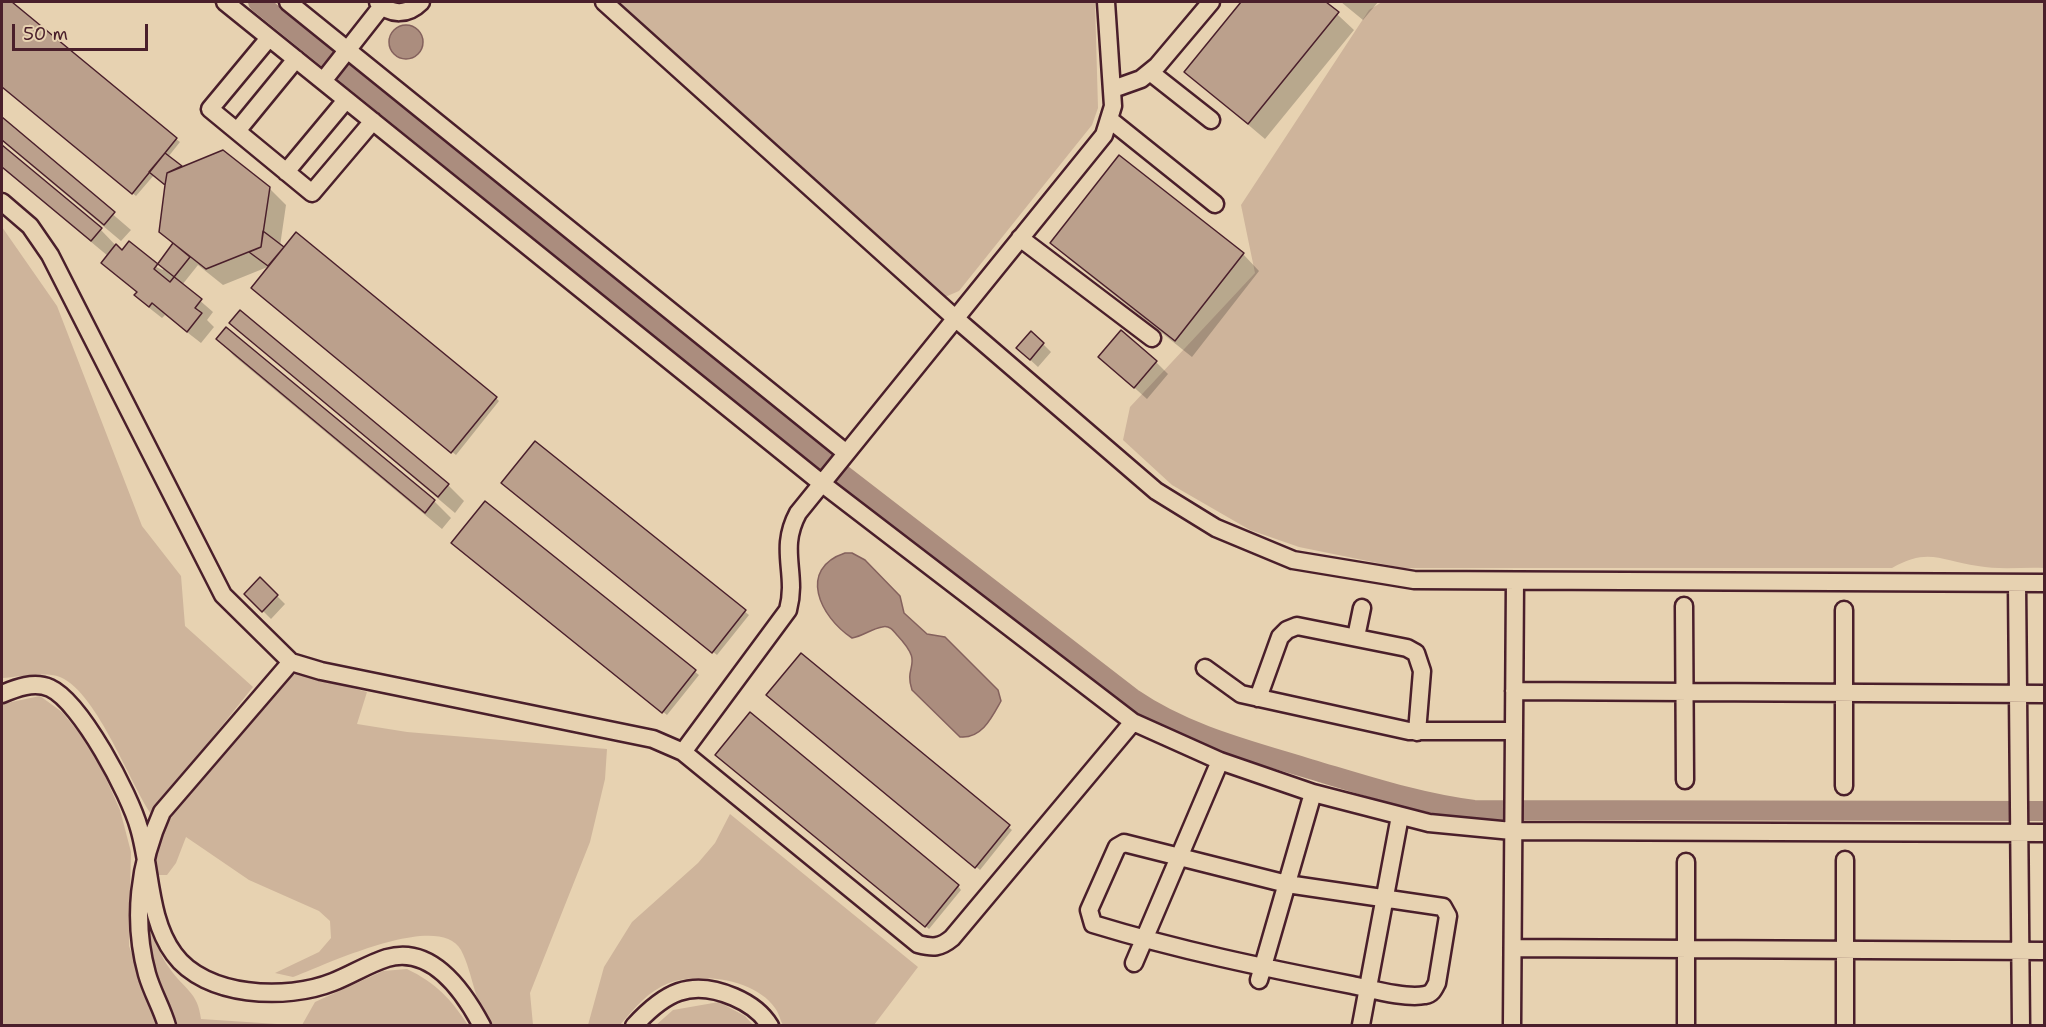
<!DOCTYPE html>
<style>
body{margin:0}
#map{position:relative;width:2046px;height:1027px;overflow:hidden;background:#e7d2b1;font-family:"Shantell Sans",sans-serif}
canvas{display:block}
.frame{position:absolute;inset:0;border:3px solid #4a1f2b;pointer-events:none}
.scale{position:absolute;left:12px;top:24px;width:136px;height:27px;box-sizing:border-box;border:3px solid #4a1f2b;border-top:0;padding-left:8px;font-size:18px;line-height:21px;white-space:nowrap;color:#4a1f2b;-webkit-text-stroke:4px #e7d2b1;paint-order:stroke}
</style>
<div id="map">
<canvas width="2046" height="1027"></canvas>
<div class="frame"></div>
<div class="scale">50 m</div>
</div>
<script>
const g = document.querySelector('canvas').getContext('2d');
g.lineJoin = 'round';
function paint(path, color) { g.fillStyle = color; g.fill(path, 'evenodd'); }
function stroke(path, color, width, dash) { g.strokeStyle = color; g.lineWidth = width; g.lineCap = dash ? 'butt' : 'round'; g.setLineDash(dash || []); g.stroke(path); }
paint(new Path2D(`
 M617,2H1095L1098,108L1092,125L959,291L945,297Z
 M1382,2H2044V568C2023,567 1999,570 1978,566C1941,561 1929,547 1892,568H1402L1299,547L1250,530L1172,485L1123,440L1130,407L1255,273L1241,205L1369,10Z
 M2,227L57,306L142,526L181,576L185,626L253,687L151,814C129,782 95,687 57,676C41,672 18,677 2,678Z
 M297,673L367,692L357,724L407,732L607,749L605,779L590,842L530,993L533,1025H493C473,1003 474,975 461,950C439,910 325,965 293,977L275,973L319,952L331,938L330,921L319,911L249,880L186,837L176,863L167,875H156C151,851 162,831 175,812L287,679Z
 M40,696L62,712L94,751L120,810L131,852L129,946L158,1025L2,1026V704Z
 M730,814L918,967L874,1025H783C780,1020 779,1013 775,1008C755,979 700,972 669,983C648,991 634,1009 620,1025H588L604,967L632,922L698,863L715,843Z
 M151,921C155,938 159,955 170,969C184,989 198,992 201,1019L292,1025H178C164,992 140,958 151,921Z
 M407,969C436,983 451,999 468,1025H302L315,1002L383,971Z
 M719,1002L745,1016L753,1025H656L673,1010Z`), '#ceb49b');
const water = new Path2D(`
 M389 42a17 17 0 1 1 34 0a17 17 0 1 1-34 0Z
 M845,553H852L865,560L900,596L904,613L927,634L945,637L998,690L1001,701C992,717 982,739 960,737L912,690C903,663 926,666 897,635C893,630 889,625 882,627C871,629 863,636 852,638C820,617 797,569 845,553Z`);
paint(water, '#ab8d7e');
stroke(water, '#84615d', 1.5);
paint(new Path2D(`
 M2,2H9L176,139L180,142L168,157L182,168L269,188L286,205L280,246L496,398L499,401L456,455L256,291L270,266L223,285L198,265L182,285L213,312L207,320L214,327L201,343L165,315L162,318L148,307L136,295L138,293L103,263L108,256L2,168V147L101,230L122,252L163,270L174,245L160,231L167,186L154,175L136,196L2,86Z
 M1243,2H1324L1354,30L1265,139L1186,72Z
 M1341,2H1378L1363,20Z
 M2,119L131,230L121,241L2,141Z
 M1052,243L1243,254L1259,271L1192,357L1069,259Z
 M231,323L448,485L464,501L455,513Z
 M226,329L434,501L451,518L442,529L234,356L218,339Z
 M1043,344L1051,352L1038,367L1026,356Z
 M1100,357L1156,362L1168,374L1147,399Z
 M535,443L749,615L717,655L507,487Z
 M485,503L699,675L667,715L457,546Z
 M260,579L285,604L271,619L246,594Z
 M801,655L1012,830L980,870L772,699Z
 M721,758L958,886L961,890L929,929Z`), '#0003');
stroke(new Path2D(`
 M258,2L821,458L1132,698C1186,735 1248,750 1310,769C1364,785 1418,803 1474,810L2044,811`), '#ab8d7e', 20);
const building = new Path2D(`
 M2,2H12L177,138L132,194L2,87Z
 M1241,2H1326L1339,12L1248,124L1184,72Z
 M2,117L115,212L104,225L2,140Z
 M2,145L102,228L91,241L2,167Z
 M223,150L270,187L261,247L206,269L159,232L165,185L167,173Z
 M165,153L182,166L167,173L165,185L149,172Z
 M1119,155L1244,253L1175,341L1050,243Z
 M263,231L284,247L268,266L249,252L261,247Z
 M296,232L497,397L451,453L251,288Z
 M129,241L202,299L195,308L202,313L187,332L152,303L149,307L134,295L137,292L101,263L116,244L122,250Z
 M173,243L190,257L170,282L154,269Z
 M240,310L449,484L438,497L229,323Z
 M226,327L435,500L425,513L216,339Z
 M1121,330L1157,361L1134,388L1098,357Z
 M1031,331L1044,343L1030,360L1016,348Z
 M535,441L746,610L712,653L501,483Z
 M485,501L696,670L662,713L451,543Z
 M260,577L278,595L262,612L244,594Z
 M801,653L1010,825L975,868L766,695Z
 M750,712L959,885L925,927L715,755Z`);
paint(building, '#bba08c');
stroke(building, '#4a1f2b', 1.5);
const street = new Path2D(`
 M225,2L820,482L1133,722L1220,761L1313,793L1429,823L1512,831L2044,833
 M288,2L845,452
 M378,2C391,16 408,15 421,2
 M604,2L955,318L1156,491L1216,528L1293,560L1414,580L2044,583
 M269,38L210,109L312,193L373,121
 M1150,72L1211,120
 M323,81L382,6
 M1113,89L1141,79L1157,66L1211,2
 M1109,119L1215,204
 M237,131L296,59
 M286,172L346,100
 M2,202L30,226L50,255L223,595L291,662L321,671L653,739L683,752L918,944C933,948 940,948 952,938L1133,722
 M1020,238L1152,338
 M2017,583L2021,1026
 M1684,606L1685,780
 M1844,610V786
 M1356,637L1362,608
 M1205,668L1241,694L1409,731H1513
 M1514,691L2044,694
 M2,694C16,688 34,681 50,688C81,702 130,795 139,828C151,868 148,919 174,954C205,997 286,1001 333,982C351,975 368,964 387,958C432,945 464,992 482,1026
 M1258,698L1280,637L1287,630L1297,626L1407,648L1416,653L1422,671L1417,732
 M683,752L788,610C798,573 778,550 798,513L1104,135L1113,106L1106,2
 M1124,843L1287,884L1443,907L1448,916L1437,983C1434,989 1432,994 1425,995C1406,999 1371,989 1352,985C1265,968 1178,950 1093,924L1089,910L1117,847Z
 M1845,860V1026
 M1686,862V1026
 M1514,948L2044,951
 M1134,963L1220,761
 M1259,980L1313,793
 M1361,1025L1400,816
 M167,1026C162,1008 152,992 147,974C132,920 139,863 162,812L291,662
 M634,1026C664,993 690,978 734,997C748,1003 761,1011 770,1026
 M1512,1026L1515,581`);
stroke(street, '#4a1f2b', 21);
stroke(street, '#e7d2b1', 16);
</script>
